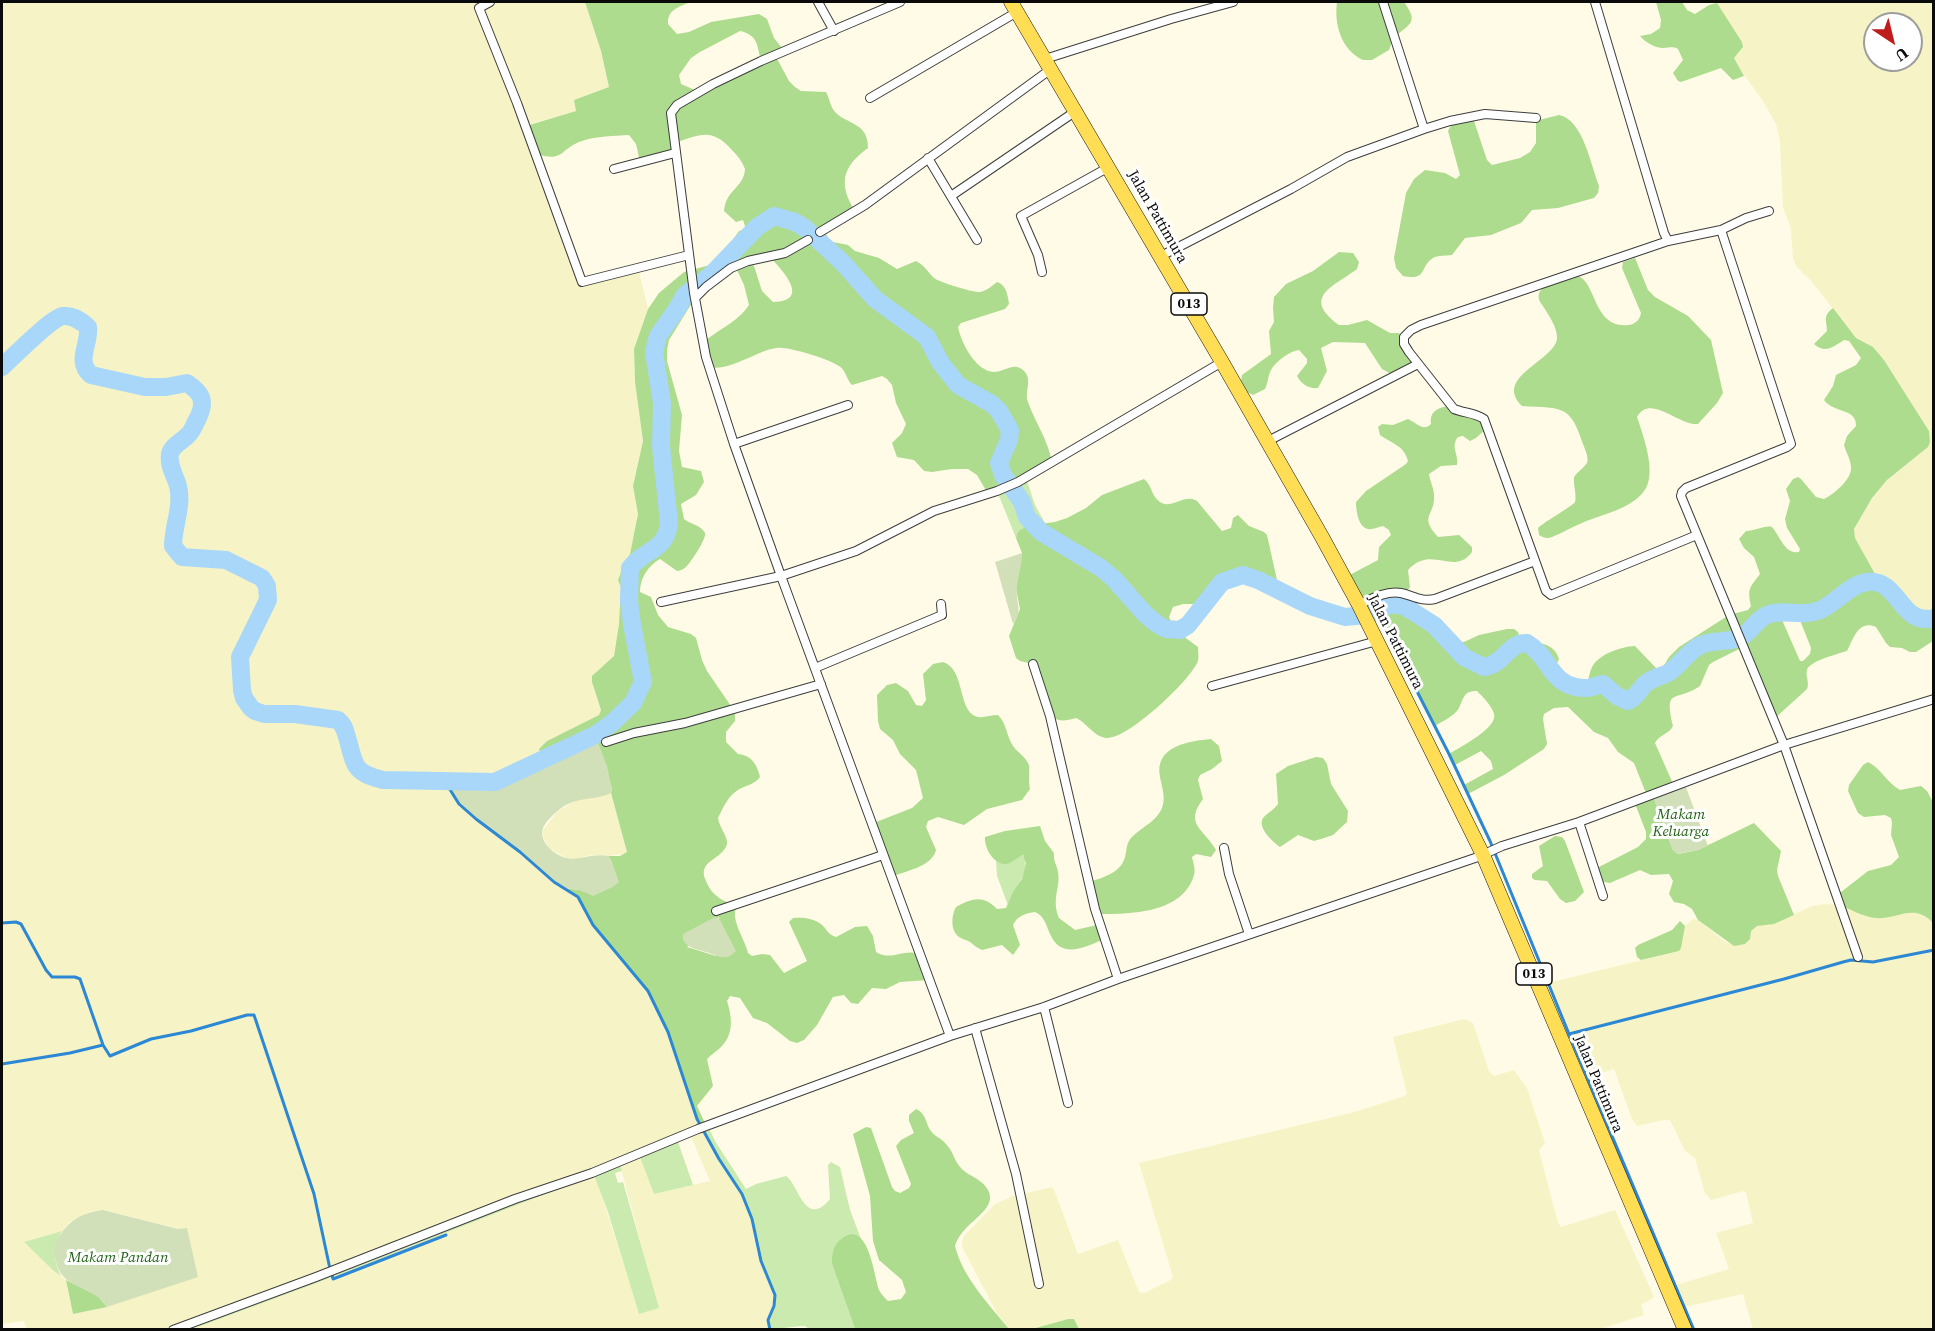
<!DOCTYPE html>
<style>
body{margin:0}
#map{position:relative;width:1935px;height:1331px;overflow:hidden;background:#fffbe6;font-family:"Source Serif 4",serif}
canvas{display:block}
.frame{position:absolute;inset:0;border:3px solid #0a0a0a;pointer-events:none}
.north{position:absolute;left:1863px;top:12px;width:60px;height:60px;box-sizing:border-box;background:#fff;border:2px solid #9d9d9d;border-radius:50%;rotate:145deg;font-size:16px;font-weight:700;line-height:24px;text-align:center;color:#0a0a0a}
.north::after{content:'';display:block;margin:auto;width:21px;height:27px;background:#bf1d1c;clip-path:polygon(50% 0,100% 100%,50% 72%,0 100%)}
</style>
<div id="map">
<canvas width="1935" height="1331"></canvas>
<div class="frame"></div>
<div class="north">U</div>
</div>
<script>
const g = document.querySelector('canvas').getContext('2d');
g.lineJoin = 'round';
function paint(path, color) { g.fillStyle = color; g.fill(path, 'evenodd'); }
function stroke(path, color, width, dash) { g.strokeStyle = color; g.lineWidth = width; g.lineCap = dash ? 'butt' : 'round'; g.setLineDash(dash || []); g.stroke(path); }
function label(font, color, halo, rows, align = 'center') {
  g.font = font + ' "Source Serif 4",serif'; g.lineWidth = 6; g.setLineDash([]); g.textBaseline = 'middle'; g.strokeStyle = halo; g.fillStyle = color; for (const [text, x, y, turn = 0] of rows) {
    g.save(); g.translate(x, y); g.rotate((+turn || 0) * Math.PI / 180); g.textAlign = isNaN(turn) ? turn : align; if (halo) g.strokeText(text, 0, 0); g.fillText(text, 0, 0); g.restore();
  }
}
paint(new Path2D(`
 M2,2H476L479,8L490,2H585L601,51L609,87L574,100L577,111L526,125L582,282L638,268L648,309L634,349L635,382L643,441L633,486L638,514L630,554L625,562L618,579L621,587L619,624L616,649L611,661L601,667L592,682L601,710L599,715L547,741L540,749L543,760L495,782L444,781L459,804L476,819L520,852L554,882L578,897L600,934L629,966L648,991L668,1032L697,1119L719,1159L742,1194L752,1219L761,1261L775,1295L774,1306L768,1320L770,1329H191L322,1281L595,1174L639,1313L658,1308L620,1165L641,1156L654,1194L710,1181L689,1132L166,1329L27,1330L24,1321L2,1324ZM103,1210L179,1229L197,1276L107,1307L73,1314L66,1280L24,1242L62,1231L70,1222L89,1212Z
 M1716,2H1933V618L1921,619L1912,615L1888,586L1879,581L1855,538L1854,529L1872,498L1887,480L1928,447L1929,431L1884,360L1873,347L1856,338L1811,281L1797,267L1793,259L1791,229L1783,207L1780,141L1776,124L1763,101L1735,62L1734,58L1743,47L1742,42ZM1875,24H1911V60H1875Z
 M611,793L627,852L624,854L608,856L591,855L576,859L566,858L549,848L543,837V830L557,812L576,800Z
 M1824,904L1839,905L1875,918L1912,912L1924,914L1934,923L1933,1329H1753L1743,1294L1684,1307L1676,1285L1729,1269L1716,1233L1753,1223L1746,1192L1743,1191L1711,1200L1705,1193L1695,1158L1685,1151L1670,1120H1663L1637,1126L1632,1119L1614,1069L1587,1078L1548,983L1679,951L1685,926L1693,919L1698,920L1727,943L1750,939L1751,931L1757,925L1774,924L1812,906Z
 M1464,1019L1473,1023L1489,1071L1494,1076L1514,1070L1527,1088L1545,1143L1539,1150L1558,1223L1561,1227L1615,1210L1616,1212L1654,1297L1641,1305L1644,1315L1598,1330H1079L1074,1319H1068L1032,1329H1009L998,1315L962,1247L963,1237L995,1204L1013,1196L1053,1187L1078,1254L1118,1240L1139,1292L1144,1293L1169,1281L1173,1277L1139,1163L1351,1113L1402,1097L1407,1094L1393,1037Z`), '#f6f4c6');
paint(new Path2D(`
 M1026,478L1035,505L1045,523L1032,525L1017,534L1016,538L997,491Z
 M1021,855L1025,857C1028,877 1014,888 1008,905L997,876L996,861C1007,866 1012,862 1021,855Z
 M708,1126L715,1141L746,1189L756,1184L786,1176C799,1185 805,1229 830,1199L828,1165L831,1162L840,1167L850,1210L861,1239C842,1229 832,1248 832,1264L855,1329H809L805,1326C793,1326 783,1329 770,1329L768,1320L774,1306L775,1295L761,1261L752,1219L742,1194L719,1159L702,1128Z
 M678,1142L693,1185L654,1194L640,1157L620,1165L622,1171L615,1173L618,1183L623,1182L659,1308L639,1314L608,1212L594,1175L322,1281L206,1324L191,1329L166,1330L528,1193Z
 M62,1231C52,1247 53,1259 61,1276L54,1271L24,1242Z`), '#cbeaaf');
paint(new Path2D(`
 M585,2H690C680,7 667,9 668,24L677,34L689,32L711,22L759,14L767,19L774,38L782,48L775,55L789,81L795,87L801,91L826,92C830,99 830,108 837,114C851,125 868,124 868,148C842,167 838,184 855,211L825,228L828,241L848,245L855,251L879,258L897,269L916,261C924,265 928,272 934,278C939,282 974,293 980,292C986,291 992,286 997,282C1006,284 1008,296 1009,304L1005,309L961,323L958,327C961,342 975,371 994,372C1005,372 1014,361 1024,371C1033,380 1024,391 1028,402C1035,422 1048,440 1052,462L988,494L977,475L968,469H952L932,472L924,471L914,460L897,457L892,443L902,433L906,424L896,403L892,385L887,379L882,376L852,385C846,379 846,370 839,366C828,359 788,346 776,348C756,351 729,372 709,367L703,343C718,329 737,323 749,305L744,285L737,270L739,267L751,264L754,266L762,291L773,302C812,301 782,270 770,257L731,268L695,298L669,340L667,350V361L682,415L679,451L682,467L701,471L704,482L696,495L681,504L684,519C690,524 701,525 705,533C707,538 691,562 686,567C682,570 682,570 677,571L660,559C648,566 640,578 640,592L651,597L658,615L668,627L691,634L696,638L702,660L707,671L735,712V721L726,732V742L738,754C751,755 757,764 760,777C754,785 746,785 738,790C728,796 723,808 718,818C719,827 728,836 727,844C723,860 696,860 706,881C708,886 712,893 717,896C723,902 729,901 736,908C731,921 745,939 748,953L752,956L762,954L770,955L784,973L807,961L789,922L793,918C802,917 813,918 821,924C827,929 828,935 836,937L855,927L867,926L873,936L876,952C890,961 901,950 916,953L929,980L900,982L886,989L872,988L858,1004L851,1003L844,995L833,997L817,1025L804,1040L797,1043L790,1041L767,1023L753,1018L740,998L730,996L727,1001C732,1017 734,1033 722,1046C717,1051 712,1054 707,1059L713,1086L697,1106L705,1123L702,1128L693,1111L668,1032L648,991L593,925L578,897L563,888L580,890L587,893L612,862L608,856H620L627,852L611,793L612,789L595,736L543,760L539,749L547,741L599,715L601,710L592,682V676L614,656L619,624L621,587L618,580L625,562L630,554L638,514L633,486L643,441L635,382L634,349L648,309L659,293L684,272L710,265L727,254L733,247L732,241L739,231L746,229L743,220L736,222L724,211C726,189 744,188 745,169C742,161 737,155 731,149C711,127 700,135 674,143L675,153L640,162L636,144L629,135C614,136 597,136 582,141C560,148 564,164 535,153L526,126L576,111L574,100L609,87L601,51ZM740,31C758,35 757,45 761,61L695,90L681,84L679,75L691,58L700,52ZM719,917L716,956L687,947Z
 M1337,2H1404C1419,23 1410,23 1395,37C1391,40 1391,46 1389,50L1372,60H1363C1341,50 1334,24 1337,2Z
 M1656,2H1682L1687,10L1695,14L1709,5L1717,3L1742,42L1743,47L1734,58L1744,76L1733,80L1721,68L1681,82L1678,81L1673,73L1683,60L1678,49C1672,46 1670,48 1663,48C1655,48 1645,42 1640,36L1651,34L1660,28L1661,20Z
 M1559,115C1583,119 1591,166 1599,186L1598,193L1594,198L1558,208L1532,210L1521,223L1491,235L1465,238L1452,255C1446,256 1438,255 1433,258C1419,267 1428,281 1403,276L1396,268L1394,258L1406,193L1414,179L1425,170L1445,173L1456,179L1460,175L1448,131L1454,120L1470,117L1474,121L1487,160L1492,165L1520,158L1530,152L1536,143V123L1539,120Z
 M1339,252L1353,253L1359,262L1357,269C1333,287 1301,297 1339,325H1348L1367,320L1390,333H1399L1418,364L1395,376L1382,369L1365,343L1333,342L1321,348L1327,371L1318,388C1309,389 1301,384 1297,376L1307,363V359L1299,350C1290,351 1276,361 1271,370C1268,375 1268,383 1265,389L1253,395L1247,392L1241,380L1242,375L1271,354L1269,331L1274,322L1273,308L1274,297L1286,284L1313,271Z
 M1635,258L1648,290L1655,297L1688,316L1711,340L1723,393L1717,403L1698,424C1679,426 1650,393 1637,417C1643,435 1656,470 1646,488C1634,509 1602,514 1582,523C1572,527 1562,533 1552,537C1547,539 1544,538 1539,535L1538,528C1544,522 1574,505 1575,502C1577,495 1573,484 1574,477C1577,472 1584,468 1587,463C1589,458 1585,449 1583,444C1570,402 1559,409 1522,406C1492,376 1558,360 1557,337C1557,325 1545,310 1539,300C1537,290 1543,288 1552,284C1558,282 1571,274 1578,276C1597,283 1593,329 1629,325C1636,324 1640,319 1641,313L1622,268L1623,262Z
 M1833,308L1856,338L1873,347L1884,360L1929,431L1930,442L1928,447L1887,480L1872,498L1854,529L1855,538L1879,581L1887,586L1912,615L1921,619L1933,618V641L1916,652H1910L1902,648L1890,647L1886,643L1876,627C1858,619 1853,640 1847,651C1838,654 1809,661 1807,670C1805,676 1810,682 1807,689L1773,720L1743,647L1713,662L1709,665L1700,686C1675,703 1664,686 1673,726C1669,734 1659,735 1655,743L1674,786L1672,849L1678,854L1698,850L1754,823L1781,851L1777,870L1778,876L1794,915L1774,924L1757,926L1751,931L1750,939L1745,944L1734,946L1698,920L1692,909L1684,904L1674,902L1669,894L1673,881L1669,874L1651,875L1640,870L1610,883L1599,881L1595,869L1638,847L1646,839V832L1634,801L1647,796L1634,763L1618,752L1608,738L1594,732L1568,707L1554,708L1544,714L1543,719L1547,744L1544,749L1504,775L1468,794L1464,785L1493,769L1491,761L1481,751L1455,765L1449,754C1460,747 1498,728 1494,714C1492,706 1483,697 1477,691C1460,690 1464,705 1455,713C1450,718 1441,722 1435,726L1376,611C1380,608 1384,605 1389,604C1409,601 1438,628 1449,643L1464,642L1479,635L1507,629H1514L1518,632L1521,642C1537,642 1554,642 1559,659L1552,673L1560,681L1583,688C1590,681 1588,675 1592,667C1600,653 1621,647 1635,646L1657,669H1662L1669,657L1679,647L1729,615L1748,610L1751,606C1747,587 1750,588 1760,574L1754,557L1744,548L1739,539L1746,531C1755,531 1765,525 1772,527C1780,536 1785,555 1799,552L1800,549L1787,528L1785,519L1790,501L1786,489L1793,479L1798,477L1801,479L1816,497L1824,499C1833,495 1852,479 1851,468C1851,459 1846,453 1844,445L1847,436L1856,426C1857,408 1833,413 1824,400L1833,386L1836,375L1856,365L1861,358L1849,341L1844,340C1833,347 1825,354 1814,344L1827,331C1827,320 1822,317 1833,308ZM1779,613L1798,615L1811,648L1810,654L1803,661H1800Z
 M1451,406L1479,416L1488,427L1476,438L1470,441L1463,436L1458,437C1450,447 1459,454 1457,465L1441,466L1429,474C1430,482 1435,490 1434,498C1434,516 1419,516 1438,537L1459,535L1472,547V552C1453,577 1432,544 1408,570L1410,587L1407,591L1359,605L1344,578L1378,560L1379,547L1391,535L1389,530L1383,526C1378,527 1372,530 1368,529C1358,527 1356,510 1356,502L1366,491L1406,464L1408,461C1404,445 1392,444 1380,435L1378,427L1382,424L1393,425L1408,419C1417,423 1423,432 1431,424C1429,410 1440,407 1451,406Z
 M1144,479C1152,485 1151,496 1160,502C1172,510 1184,493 1197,501L1222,531L1231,528L1233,518L1238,515L1249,526L1264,532L1267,535L1277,580L1272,587C1237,569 1226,573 1204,604H1183L1173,607L1169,617C1175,631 1186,638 1198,647C1198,651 1199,656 1198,661C1190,681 1128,739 1107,738C1094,737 1087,723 1076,718C1065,721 1060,722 1050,716L1033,664L1020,661L1016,658L1009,636L1020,609L1016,588L1022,553L1016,538L1017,534L1020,530L1032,525L1055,522L1067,518L1086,508L1102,495Z
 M943,662C966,669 957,713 978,717C984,718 991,715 998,715C1007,724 1006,735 1013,746C1017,752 1026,757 1029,765C1030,769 1028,780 1030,789L1022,800L987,809L964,825L938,817L928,821L926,827L936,850C932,867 905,871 891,877L871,824L912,808L923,798L916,770L900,754L893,740L880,729L878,721L877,695L887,685L896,683L908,691L916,705L922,706L926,700L923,674L933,664Z
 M1211,739L1219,746L1222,761L1212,769L1200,775L1198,780L1203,799C1184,824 1203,828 1216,850L1211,857L1196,854L1192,857C1193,863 1196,869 1194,875C1183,913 1132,914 1100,914L1089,882C1102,878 1121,873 1125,857C1127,849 1126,842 1133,836C1142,827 1157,821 1162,808C1166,797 1162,788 1160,777C1154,746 1189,741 1211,739Z
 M1316,757L1323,758L1327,764L1331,784L1348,811L1347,822L1333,835L1324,838L1314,841L1298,835L1280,847C1273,842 1257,828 1263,818C1267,813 1274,810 1278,804L1276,774L1288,766Z
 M1868,762C1881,768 1887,783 1900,790L1921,786L1927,791L1934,804L1933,923C1914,902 1898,920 1875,918C1864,917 1850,909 1839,905L1836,896L1868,871L1891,865L1899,857L1891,835L1892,823L1891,818L1885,815L1864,817L1858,813L1848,791L1849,785L1863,765Z
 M1040,826L1045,841L1054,853C1053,861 1057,865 1058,872C1061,887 1051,899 1059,918L1075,930L1097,925L1102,940C1085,947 1062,959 1051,936C1046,927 1046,917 1035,912C1026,913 1017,916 1013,925L1020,945L1013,955L1002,945L982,950C977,948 974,945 970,942C967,940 964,940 961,938C950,933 951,916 956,907C973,898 983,895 997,909L1006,908L1013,892L1022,879L1026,863L1023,855C1017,857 1012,864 1005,864C993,864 984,847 985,837L1005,831Z
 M1555,836L1562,837L1565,841L1584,892L1575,901L1566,903L1560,899L1547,881L1535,880L1532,878V874L1543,866L1539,846Z
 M1680,921L1685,926L1681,948L1679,951L1641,960L1637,957L1635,948L1638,945L1672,930Z
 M916,1109C927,1114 925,1123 931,1131C934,1136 941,1138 945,1143C957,1155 952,1164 970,1175C978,1179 991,1187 990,1199C988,1215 961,1225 955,1246C962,1276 990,1306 1009,1329H855L832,1264C832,1256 832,1249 838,1242C868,1212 874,1277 879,1290C881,1294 884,1297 888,1301L901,1299L906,1292L902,1280L879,1260L873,1241L870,1196L853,1134L866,1127L871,1128L892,1187L895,1191L900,1193L909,1188L911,1184L896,1146L901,1140L914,1133L909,1121V1115Z
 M66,1280L98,1296L107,1307L73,1314Z
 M1068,1319H1074L1079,1329H1032Z`), '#addc8e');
paint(new Path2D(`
 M1022,553C1022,565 1018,575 1017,587C1015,601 1024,611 1013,624L995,562Z
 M595,735L607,766L612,790L611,793C597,800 580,797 566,805C559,809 546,820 543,828C538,842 555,855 566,858C579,861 592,853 608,856L612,862L619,882L613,887L593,896L580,890L563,888L554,882L520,852L476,819L459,804L444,780L495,782Z
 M1684,782L1708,846L1698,850L1677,854L1672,849L1652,794Z
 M715,917L720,920L736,951C727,961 720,957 709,953C698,949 690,950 683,940V934Z
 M103,1210L178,1229L187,1228L198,1277L107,1307C93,1284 63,1291 56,1262C53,1252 54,1243 60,1235C70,1219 85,1212 103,1210Z`), '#d1e0b8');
stroke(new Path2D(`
 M1376,611L1449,754L1490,841L1569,1034L1694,1330
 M444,780L459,804L476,819L520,852L554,882L578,897L593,925L648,991L668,1032L697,1119L719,1159L742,1194L752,1219L761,1261L775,1295L774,1306L768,1320L770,1330
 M2,923L16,922L21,924L46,970L52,977H75L80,979L103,1045L110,1056L151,1039L191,1031L247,1015H254L314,1194L330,1269
 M1569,1034L1784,979L1843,962L1851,960L1873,962L1934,950
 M2,1064L70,1053L103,1045
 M332,1275L333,1279L446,1235`), '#2c88d4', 3);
stroke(new Path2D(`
 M2,367C13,357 51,318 63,316C73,315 81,321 88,327C90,345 75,361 91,375L145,387H166L187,383C202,393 206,401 198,418C195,423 193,430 189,434C183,441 172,445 170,454C168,466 175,475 178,486C183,507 173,526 173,546L182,557L226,560L262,578L267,586L268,600L240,657L242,690L244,698L251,708L255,711L264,714H295L338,720C344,725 345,730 347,737C355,764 352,773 383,780L495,782L595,735L612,723L633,703L643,682L632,624L629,601L630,568C645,548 666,552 669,523L661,446L662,403L654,352L658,336L677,309L685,295L712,274L757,227L774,216L795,222L805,228L843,263L875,299L927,337L940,362L958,385L992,404L999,411L1010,430L1009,440L999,463L1003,475L1022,502L1027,517L1041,532L1101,568L1114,579L1146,615L1157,624L1166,629L1180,630L1188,625L1222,582L1243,575L1258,580L1310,606L1345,617L1367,615L1391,604L1404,606L1434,625L1464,657L1484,667C1505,664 1508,642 1527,643C1551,657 1550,687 1584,688C1591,689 1596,685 1603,684L1617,696L1628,701C1636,697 1639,691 1644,685C1651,678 1660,677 1668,673C1680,666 1687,652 1699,646C1712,639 1726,643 1739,638C1751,633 1755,620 1767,615C1782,608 1801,618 1820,610C1837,603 1848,585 1867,582C1900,578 1899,626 1934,618`), '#a8d7f9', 18);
const street = new Path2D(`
 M490,2L479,8L517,103L582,282L689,255
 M818,2L834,31
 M1595,2L1664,233L1668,241L1721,230L1791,444L1787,447L1686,488L1682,492L1681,496L1784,745L1858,957
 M1045,59L1171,19L1233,2
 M870,98L1017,12
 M1424,129L1450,121L1485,114L1536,118
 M928,158L977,240
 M614,169L675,153
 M951,196L1076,111
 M1721,230L1746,218L1769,211
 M820,232L865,205L1051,69
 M1668,241L1421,325L1411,330L1404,337V344L1409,352L1454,409C1464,413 1475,413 1484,419L1546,591L1551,595L1697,535
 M1161,256L1291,189L1347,157L1424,129L1383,2
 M1042,272L1038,255L1021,216L1109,167
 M695,298L706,287L731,268L748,261L785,253L808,240
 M1268,441L1418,364
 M734,444L848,405
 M661,602L781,576L734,444L706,357L694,293L671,113L677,105L713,84L761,61L900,2
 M1359,605C1371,599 1387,590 1401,593C1414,596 1421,602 1435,599L1535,561
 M1033,664L1050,716L1095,909L1118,979
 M815,668L942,615L941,604
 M1212,686L1377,641
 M606,742L634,733L685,723L821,684
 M1579,822L1603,896
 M1224,848L1229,874L1249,934
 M716,911L883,855
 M1044,1007L1068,1103
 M975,1028L1016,1174L1039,1284
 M950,1036L781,576L856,551L934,511L997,491L1018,482L1222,362
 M173,1330L316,1277L515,1199L592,1173L698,1129L950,1036L1044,1007L1118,979L1478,857L1502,846L1579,822L1784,745L1934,699`);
const primary = new Path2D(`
 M1011,2L1222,362L1322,537L1359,605L1483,855L1685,1330`);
stroke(street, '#3d3d3d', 10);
stroke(primary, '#1b1b1b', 15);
stroke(street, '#fff', 8);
stroke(primary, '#ffde56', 14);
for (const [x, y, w] of [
 [1189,304,36],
 [1534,974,36]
]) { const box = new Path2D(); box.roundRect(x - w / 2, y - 11, w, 22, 4.5); g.fillStyle = '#fff'; g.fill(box); stroke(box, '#0a0a0a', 1.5); }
label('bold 14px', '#0a0a0a', null, [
 ["013",1189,304],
 ["013",1534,974]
]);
label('15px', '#0a0a0a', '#fff', [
 ["Jalan Pattimura",1157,217,60],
 ["Jalan Pattimura",1395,642,63],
 ["Jalan Pattimura",1598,1084,67]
]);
label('italic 15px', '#246318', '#fff', [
 ["Makam",1681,815],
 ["Keluarga",1681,832],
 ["Makam Pandan",118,1258]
]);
</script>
